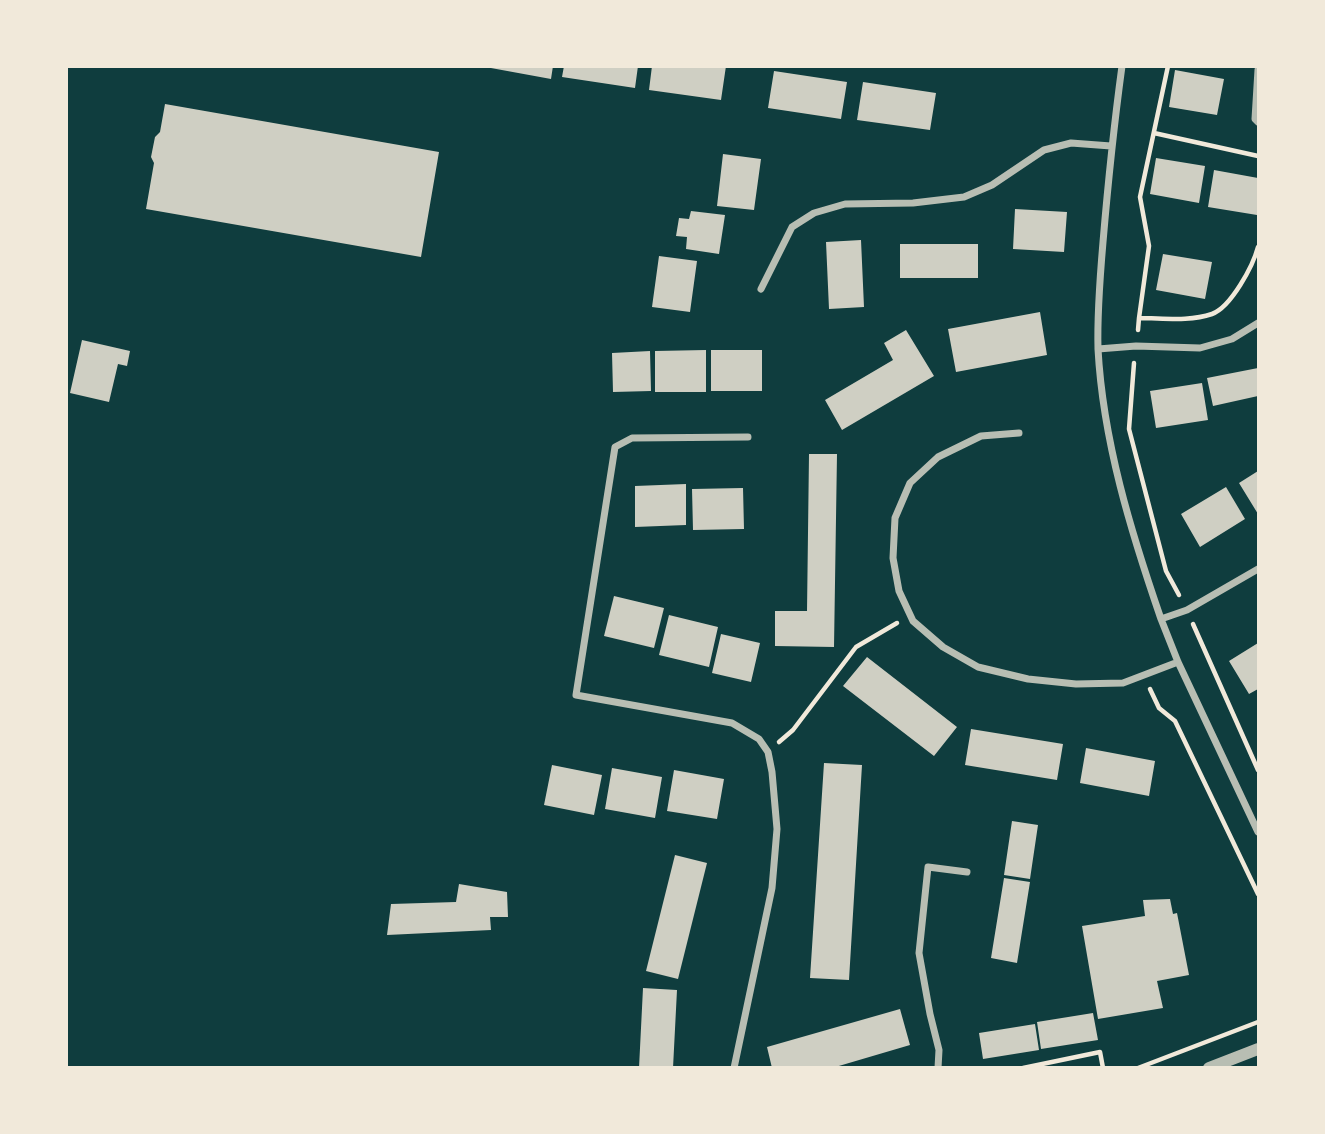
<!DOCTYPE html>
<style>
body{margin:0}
#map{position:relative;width:1325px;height:1134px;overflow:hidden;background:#0f3d3e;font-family:Commissioner,sans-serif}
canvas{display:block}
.frame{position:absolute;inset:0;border:68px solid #f1e9da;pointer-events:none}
</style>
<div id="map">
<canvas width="1325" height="1134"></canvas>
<div class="frame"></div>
</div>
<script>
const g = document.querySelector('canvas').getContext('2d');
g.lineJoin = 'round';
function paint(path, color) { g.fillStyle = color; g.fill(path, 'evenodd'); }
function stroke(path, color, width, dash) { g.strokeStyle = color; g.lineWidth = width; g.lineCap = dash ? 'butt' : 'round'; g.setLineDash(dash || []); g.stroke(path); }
paint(new Path2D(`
 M480,66H553L551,79Z
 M564,66H638L635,88L562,77Z
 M652,66H726L721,100L649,90Z
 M1175,70L1224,79L1217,115L1169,107Z
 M774,71L847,82L841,119L768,108Z
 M863,82L936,93L930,130L857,120Z
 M165,104L439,152L421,257L146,209L154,163L151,157L155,137L160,132Z
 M723,154L761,159L754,210L717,206Z
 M1156,158L1205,166L1199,203L1150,194Z
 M1214,170L1258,178L1257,215L1208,207Z
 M1015,209L1067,212L1064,252L1013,249Z
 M691,211L725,215L719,254L686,249L687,237L676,236L679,218L689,219Z
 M861,240L864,307L829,309L826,242Z
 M900,244H978V278H900Z
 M1163,254L1212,262L1205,299L1156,290Z
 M659,256L697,261L690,312L652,307Z
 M1040,312L1047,355L956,372L948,329Z
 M906,330L934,376L842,430L825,400L893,360L884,343Z
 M82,340L130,351L127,366L118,364L109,402L70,393Z
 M706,350V392H655V351Z
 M711,350H762V391H711Z
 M650,351L651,391L613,392L612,353Z
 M1258,368V396L1213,406L1207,378Z
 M1202,383L1208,420L1156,428L1150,391Z
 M809,454H837L834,647L775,646V611H807Z
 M1258,471V514L1239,483Z
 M686,484V525L635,527V486Z
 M1226,487L1245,519L1200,547L1181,514Z
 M743,488L744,529L693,530L692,489Z
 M614,596L664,608L654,648L604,636Z
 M669,615L718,627L709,667L659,655Z
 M721,634L760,643L751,682L712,673Z
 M1258,643V689L1249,694L1229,661Z
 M867,657L957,727L934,756L843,686Z
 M971,729L1063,744L1057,780L965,765Z
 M1086,748L1155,761L1149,796L1080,783Z
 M824,763L862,765L849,980L810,978Z
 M552,765L602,775L594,815L544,805Z
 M612,768L662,777L655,818L605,809Z
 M674,770L724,779L717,819L667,811Z
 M1012,821L1038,825L1030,879L1004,875Z
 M675,855L707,863L678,979L646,971Z
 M1004,878L1030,882L1017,963L991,958Z
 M459,884L507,892L508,917H490L491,930L387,935L391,904L456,902Z
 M1170,899L1173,914L1177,913L1189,975L1157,981L1163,1008L1098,1019L1082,926L1145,916L1143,900Z
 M643,988L677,990L673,1068H639Z
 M900,1009L910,1045L832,1068H772L767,1047Z
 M1093,1013L1098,1040L1041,1049L1037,1022Z
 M1035,1024L1039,1050L983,1059L979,1033Z`), '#cfcfc3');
stroke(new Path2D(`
 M1154,133L1258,156
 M1139,318L1149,246L1140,197L1168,66
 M1138,330L1139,318C1163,318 1189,322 1212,314C1231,307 1253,266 1258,247
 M1134,363L1129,429L1166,571L1179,595
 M1193,624L1258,770
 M1150,689L1159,708L1175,721L1258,894
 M779,742L793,730L856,647L897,623
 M1023,1068L1100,1052L1103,1068
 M1138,1068L1258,1022`), '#f1e9da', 4.5);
stroke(new Path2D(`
 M1122,66C1114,125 1108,183 1103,242C1100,277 1097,313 1098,349C1103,441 1131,532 1161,619
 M1258,70L1255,119L1258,122
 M761,289L792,227L814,213L845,204L913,203L964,197L992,185L1044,150L1071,143L1111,146
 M1098,349L1136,346L1200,348L1232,339L1258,323
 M1019,433L981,436L938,457L910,483L895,518L893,558L899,591L913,621L943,647L978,667L1028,679L1076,684L1123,683L1178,662
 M1258,569L1187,610L1161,619L1178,662L1258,832
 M734,1068L772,888L777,829L772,772L768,752L759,739L732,723L576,695L615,447L632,438L748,437
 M938,1068L939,1050L930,1014L919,953L928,867L967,872`), '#b8beb3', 7);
stroke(new Path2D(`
 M1209,1068L1258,1049`), '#b8beb3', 12);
</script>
